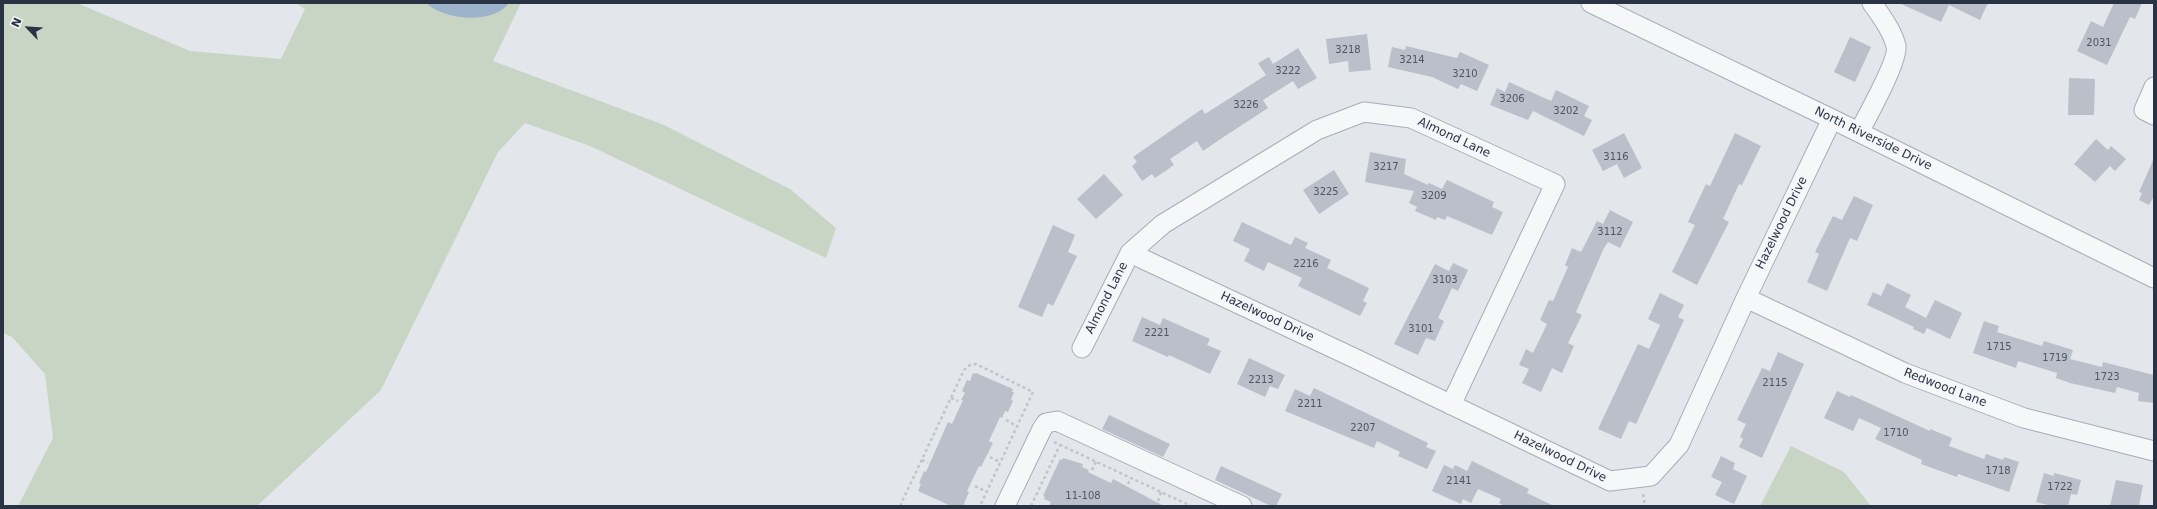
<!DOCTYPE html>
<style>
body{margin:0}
#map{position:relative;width:2157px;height:509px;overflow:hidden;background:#e3e6eb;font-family:"DejaVu Sans",sans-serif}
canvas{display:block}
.frame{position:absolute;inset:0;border:4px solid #2a3344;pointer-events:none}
.north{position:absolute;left:8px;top:8px;width:40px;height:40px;-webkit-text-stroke:3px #f3f5f8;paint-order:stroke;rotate:295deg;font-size:11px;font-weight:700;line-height:16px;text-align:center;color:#2a3344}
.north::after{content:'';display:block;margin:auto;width:14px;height:18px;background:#2a3344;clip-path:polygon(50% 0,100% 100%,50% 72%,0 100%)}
</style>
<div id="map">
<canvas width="2157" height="509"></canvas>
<div class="frame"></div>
<div class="north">N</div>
</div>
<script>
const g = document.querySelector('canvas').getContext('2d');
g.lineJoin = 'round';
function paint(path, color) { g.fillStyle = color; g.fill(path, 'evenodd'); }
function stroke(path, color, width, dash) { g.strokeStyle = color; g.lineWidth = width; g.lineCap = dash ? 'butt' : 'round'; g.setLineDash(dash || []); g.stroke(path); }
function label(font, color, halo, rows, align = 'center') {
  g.font = font + ' "DejaVu Sans",sans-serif'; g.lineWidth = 3; g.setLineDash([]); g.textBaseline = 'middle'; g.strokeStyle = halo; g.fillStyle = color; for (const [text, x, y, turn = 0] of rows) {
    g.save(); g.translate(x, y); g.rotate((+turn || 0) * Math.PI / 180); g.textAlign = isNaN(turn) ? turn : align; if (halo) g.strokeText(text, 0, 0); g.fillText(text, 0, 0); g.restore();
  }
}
paint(new Path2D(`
 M3,3H77L190,51L281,59L305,9L296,3H521L493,61L664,125L790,189L836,228L826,258L590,146L525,123L498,152L381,390L257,506H18L53,438L45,374L12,337L3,333Z
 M1791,446L1844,472L1871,506H1760Z`), '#c8d5c4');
paint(new Path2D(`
 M426,3H509C493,25 444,20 426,3Z`), '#9db3cc');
paint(new Path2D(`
 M1899,3H1988L1980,20L1949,5L1941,22Z
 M2114,3H2142L2135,19L2130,17L2107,65L2077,51L2091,21L2103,27Z
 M1367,34L1371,70L1349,72L1348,61L1329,64L1326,39Z
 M1850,37L1871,47L1855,82L1834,72Z
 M1406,46L1457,58L1460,52L1489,65L1477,91L1461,84L1458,89L1432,77L1388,67L1392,47L1405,50Z
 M1298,48L1317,78L1298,89L1293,81L1263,100L1268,108L1222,138L1203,151L1197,141L1170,159L1174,165L1155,178L1152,174L1142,181L1132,166L1137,162L1133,157L1202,109L1205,114L1266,75L1258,63L1269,57L1273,64Z
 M2069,78L2095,79L2094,115H2068Z
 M1509,82L1551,101L1556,90L1589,106L1584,116L1592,120L1584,136L1533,111L1528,120L1490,105L1497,88L1505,92Z
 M1624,133L1642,168L1624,178L1617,164L1603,171L1592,150Z
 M1735,133L1761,146L1742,185L1739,184L1723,219L1729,222L1697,285L1672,272L1695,225L1688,222L1706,184L1710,186Z
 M2096,139L2108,150L2111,146L2126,159L2115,171L2110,166L2095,182L2074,164Z
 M1370,152L1406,159L1404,174L1428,185L1429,183L1442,189L1447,180L1494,202L1492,207L1503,212L1492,235L1447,216L1445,220L1437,217L1436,220L1415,211L1417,207L1409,203L1414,191L1365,182Z
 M2154,158V199L2153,198L2149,205L2139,200L2142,193L2139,192Z
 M1334,170L1349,194L1319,214L1303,190Z
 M1104,174L1123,195L1096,219L1077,199Z
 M1854,196L1873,205L1857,241L1850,238L1827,291L1807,282L1819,254L1815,252L1833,216L1842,220Z
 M1610,210L1633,222L1620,248L1608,242L1604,248L1576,312L1582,315L1568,343L1574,346L1562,373L1552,368L1541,392L1522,383L1529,369L1519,365L1526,349L1533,353L1547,324L1540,320L1549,300L1553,301L1568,267L1565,265L1572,248L1581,252L1597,221L1603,224Z
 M1242,222L1291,245L1295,237L1308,243L1305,248L1331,260L1327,268L1369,288L1363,301L1367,303L1360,316L1298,286L1302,278L1268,262L1264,271L1244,261L1250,249L1233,241Z
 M1053,225L1075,235L1068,252L1077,256L1053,306L1048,303L1042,317L1018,307Z
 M1453,263L1468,270L1458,291L1452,288L1438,318L1444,321L1435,341L1426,338L1418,355L1394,344L1435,264L1449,271Z
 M1887,283L1911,295L1905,307L1926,318L1935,300L1962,313L1950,339L1927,328L1924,334L1913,329L1914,327L1867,305L1873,292L1881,296Z
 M1660,293L1684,305L1678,317L1684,320L1636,424L1629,421L1621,439L1598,429L1638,344L1649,349L1660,325L1648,319Z
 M1142,317L1160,325L1163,318L1210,339L1207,345L1221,351L1210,374L1169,355L1168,357L1132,341Z
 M1984,321L1999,326L1997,332L2042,346L2044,341L2073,350L2070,359L2102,367L2103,362L2154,375V403L2138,401L2139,393L2117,387L2115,393L2070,383L2056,378L2057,373L2018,361L2016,368L1973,353Z
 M1778,352L1804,364L1762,458L1739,447L1743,439L1740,437L1746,424L1737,420L1762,368L1770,371Z
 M1249,358L1285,375L1278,389L1270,386L1265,397L1237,384Z
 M973,373L975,374L976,373L1013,389L1012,392H1014L1011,400L1013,401L1008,412L1005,411L1002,418L1000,417L989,441L993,443L981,467L979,466L967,491L969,492L963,506H951L918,491L921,484L919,483L924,471L926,472L948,422L952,424L963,400H961L965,393L962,391L967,380L970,381Z
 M1314,388L1428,443L1426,447L1436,451L1427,469L1398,456L1400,452L1377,441L1374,448L1285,411L1295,389L1310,396Z
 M1837,391L1850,397L1851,395L1930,431V429L1952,438L1949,446L1984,459L1986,454L2003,460L2004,457L2019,462L2009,492L1958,474L1957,477L1921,464L1922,460L1875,439L1881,428L1859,418L1853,431L1824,418Z
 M1109,415L1170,444L1163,457L1102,429Z
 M1721,456L1735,463L1733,469L1747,476L1734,504L1715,495L1722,482L1711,477Z
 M1063,458L1083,464L1082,467L1089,470L1088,472L1111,483L1113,479L1164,506H1049L1051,502L1044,499L1045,497L1043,496L1060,459L1062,460Z
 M1472,461L1529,489L1527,493L1554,506H1505L1499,503L1501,499L1478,489L1471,503L1463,499L1461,504L1432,491L1444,465L1453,469L1455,465L1467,471Z
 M1221,466L1282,494L1276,506H1271L1215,480Z
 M2044,473L2054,476V473L2081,480L2077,495L2071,494L2068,506H2052L2036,502Z
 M2116,480L2143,485L2139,506H2110Z`), '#babfc9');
const minor = new Path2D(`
 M1591,3L1832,119L2154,278
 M2154,87L2144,110L2154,115
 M1859,132C1867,117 1899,59 1896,46C1892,30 1881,16 1872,3
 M1130,253L1352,357L1610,481L1651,476L1679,445L1746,298L1832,119
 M1746,298L1905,373L2024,418L2154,451
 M1082,348L1130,253L1163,224L1317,130L1364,112L1411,118L1555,184L1451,405
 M1005,506L1042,429L1046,423L1057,421L1242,506`);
stroke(minor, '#a8adb6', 21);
stroke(new Path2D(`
 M951,398L958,401
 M1006,420L1017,426
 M1054,442L1191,506
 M990,457L1000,462
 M922,460L928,463
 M1092,470L1096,462
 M1128,484L1131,478
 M975,486L987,492
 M1643,494L1645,506
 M1158,501L1161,492
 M900,506L964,370L970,365L976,364L1033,392L980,506
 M1031,506L1060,445`), '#c1c4ca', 2.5, [3, 3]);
stroke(minor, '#f6f7f9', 19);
label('10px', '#4e5665', null, [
 ["2031",2099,43],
 ["3218",1348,50],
 ["3214",1412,60],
 ["3222",1288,71],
 ["3210",1465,74],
 ["3206",1512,99],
 ["3226",1246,105],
 ["3202",1566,111],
 ["3116",1616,157],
 ["3217",1386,167],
 ["3225",1326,192],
 ["3209",1434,196],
 ["3112",1610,232],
 ["2216",1306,264],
 ["3103",1445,280],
 ["3101",1421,329],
 ["2221",1157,333],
 ["1715",1999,347],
 ["1719",2055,358],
 ["1723",2107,377],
 ["2213",1261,380],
 ["2115",1775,383],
 ["2211",1310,404],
 ["2207",1363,428],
 ["1710",1896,433],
 ["1718",1998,471],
 ["2141",1459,481],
 ["1722",2060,487],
 ["11-108",1083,496]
]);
label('12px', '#2a3344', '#f3f5f8', [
 ["Almond Lane",1454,138,25],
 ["North Riverside Drive",1873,139,26],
 ["Hazelwood Drive",1782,223,-64],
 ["Almond Lane",1107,298,-63],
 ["Hazelwood Drive",1267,317,25],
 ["Redwood Lane",1945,388,21],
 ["Hazelwood Drive",1560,457,26]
]);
</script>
